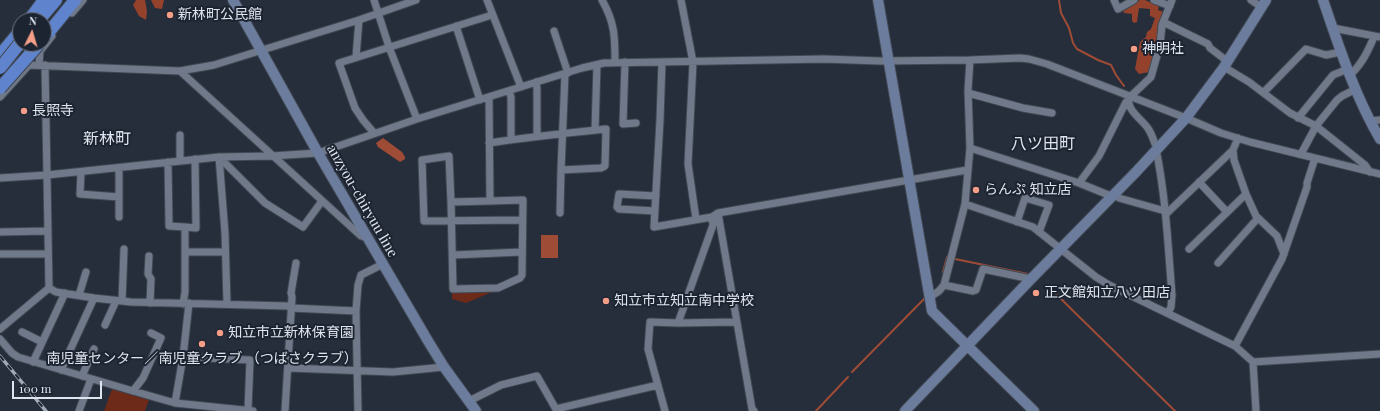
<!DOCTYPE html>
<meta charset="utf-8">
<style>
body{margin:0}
#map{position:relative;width:1380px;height:411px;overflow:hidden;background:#262d3b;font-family:"Playfair Display",serif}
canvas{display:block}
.north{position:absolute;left:12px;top:12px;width:40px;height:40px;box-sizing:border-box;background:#1d2431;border:1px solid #6b717d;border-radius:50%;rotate:5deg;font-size:11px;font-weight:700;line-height:16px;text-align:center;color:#dfe5ee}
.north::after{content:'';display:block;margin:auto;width:14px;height:18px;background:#f49e87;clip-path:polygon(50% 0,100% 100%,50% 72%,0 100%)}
.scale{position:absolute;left:12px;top:381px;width:90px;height:18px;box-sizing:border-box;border:2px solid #dfe5ee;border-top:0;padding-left:5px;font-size:12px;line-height:14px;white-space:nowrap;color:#dfe5ee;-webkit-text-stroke:3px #1d2431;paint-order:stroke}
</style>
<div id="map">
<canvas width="1380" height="411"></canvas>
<div class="north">N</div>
<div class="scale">100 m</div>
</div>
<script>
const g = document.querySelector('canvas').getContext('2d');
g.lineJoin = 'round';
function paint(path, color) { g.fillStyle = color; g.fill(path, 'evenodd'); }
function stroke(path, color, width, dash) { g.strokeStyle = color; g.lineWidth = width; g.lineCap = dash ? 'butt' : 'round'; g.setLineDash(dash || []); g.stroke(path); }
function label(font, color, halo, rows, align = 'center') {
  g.font = font + ' "Playfair Display","Noto Sans JP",serif'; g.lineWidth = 4; g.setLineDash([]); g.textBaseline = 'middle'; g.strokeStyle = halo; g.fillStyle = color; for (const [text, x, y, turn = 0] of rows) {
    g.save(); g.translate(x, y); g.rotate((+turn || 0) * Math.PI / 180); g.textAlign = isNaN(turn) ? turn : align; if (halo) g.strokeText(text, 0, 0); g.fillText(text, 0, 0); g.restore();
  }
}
paint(new Path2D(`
 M497,290L466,303L452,299V291Z
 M112,389L149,400L145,411H104Z`), '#6d2a19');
paint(new Path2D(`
 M136,0H145L147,11L146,20L139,16L133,5Z
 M151,0H164L162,9L155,8Z
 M1140,0H1145L1159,6L1158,10L1164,12L1157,45L1154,52L1149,72L1139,74L1135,69L1140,42L1146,37L1147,32L1151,29L1155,18L1150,16V9L1139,8L1137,22L1134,23L1132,21V14L1124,13L1123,11Z`), '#94422c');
paint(new Path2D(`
 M383,138L402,152L405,157V159L400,162L378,147L376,143Z
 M541,235H558V258H541Z`), '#9f4c36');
stroke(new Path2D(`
 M1059,0L1061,13L1069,28L1073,43L1077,49L1098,60L1111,65L1116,75L1124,86
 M955,259L1028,274
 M943,272L947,257
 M1054,292L1175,411
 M852,372L925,298
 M816,411L848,377`), '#9f4c36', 2);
const street = new Path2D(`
 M374,0L389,47L417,119
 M487,0L521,87
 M602,0C615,23 615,37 615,63
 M681,0L693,62L688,164L696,219
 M1114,0L1118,9L1134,0
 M1154,0L1170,6
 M1251,0L1261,7
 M72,13L83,0
 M1163,22L1208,44L1210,48L1227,61
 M456,26L480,100
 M1333,28L1380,37
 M554,31L568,73
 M356,57L359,20
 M970,60L968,90L970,148L965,204L1033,227L1096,277L1109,285L1235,346L1253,362L1256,411
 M625,62L623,124L636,123
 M662,62L660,120L654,227L712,217L718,213L967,170
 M2,64L180,71L214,65L359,20L416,0
 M39,65L40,51L52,36
 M45,65L49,288
 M1224,67L1249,82L1290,113L1316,126L1365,165L1370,172
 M180,71L361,236L368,238
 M1350,75C1362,64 1368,51 1374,37
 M536,82L537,88V136
 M509,91L511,97V140
 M1264,92L1306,49L1326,55L1341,52
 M968,93L1023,108L1052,113
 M0,97L29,65
 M489,97L490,201L523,200L522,275L520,278L498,288L453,289L451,202L490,201
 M1130,97L1151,77L1160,45L1162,25L1172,0
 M1129,98C1126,109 1141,119 1147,127C1151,132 1153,138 1155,144
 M1298,118L1333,75L1348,69
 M1370,121L1380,120
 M595,130L597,65
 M374,133L363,120L355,108L339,63L492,15
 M1238,138L1233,150L1234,160L1246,194L1256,216L1277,236L1284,254
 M489,143C528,137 567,133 606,129L605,166L601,168L561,170L565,74
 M970,148L1079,183L1111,196
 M1156,149C1166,198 1168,246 1172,295L1171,307L1168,313
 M1301,154L1316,126L1337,100L1342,96L1356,89
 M219,157L225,233L227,304
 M219,157L265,203L303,227L322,201
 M180,161V135
 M168,162L169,226L185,227V292L183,304
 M81,172L80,194L119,197
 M0,178L47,175L219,157L272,156L318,153L417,119L582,68L604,63L824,59L880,61L970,60L1020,58L1029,59L1047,64L1186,118L1221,133L1250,142L1380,174
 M1199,182L1227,212
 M1079,183L1099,156L1126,102H1128
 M1119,198L1165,211
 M451,202L449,156L422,160L424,221L522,220
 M655,211L619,209L617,207L619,194L656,196
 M560,213L561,170
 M718,213L752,409L754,411
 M1166,214L1233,150
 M119,217V168
 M1017,222L1025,198L1049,205L1039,232
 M185,227L196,228L195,159
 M0,232L47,231
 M1189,249L1246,194
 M185,252H225
 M0,254H48
 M453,255L522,252
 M149,256L148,274L151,279L150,303
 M1218,263L1258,218
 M944,285L973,291L976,290L983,269L1031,279
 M49,288L56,292L94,298L131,302L288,306L291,308L356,311
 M79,295L86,272
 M930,297L939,291L944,285L965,204
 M122,301L124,249
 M678,323L736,322
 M105,325L116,301
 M0,329L49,288
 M22,332L42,342
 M0,339L12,353L18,357L133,391L175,403L253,411
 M1235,346L1282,259L1307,187V183L1315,158
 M183,357L250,360L248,410
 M33,362L65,293
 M1253,362L1380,354
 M289,368L393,372L444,367
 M61,370L94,298
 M82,376L94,349
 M133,391L143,378L161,338L151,333
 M469,401L501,385L537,376L557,411
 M175,403L183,357L189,303
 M556,409L658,385
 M79,411L91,379
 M285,411L292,297L291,293L296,263
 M358,411L356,311L358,285L361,275L383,264
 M665,411L648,349L650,322L678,323L713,225L712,217`);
const secondary = new Path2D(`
 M233,0L318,153L428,341L444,367L476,411
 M878,0L932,311L1034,411
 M1323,0C1339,47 1355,96 1380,139
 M905,411L1031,279L1135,173L1186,118L1224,67L1266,0`);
const highway = new Path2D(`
 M29,20L44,0
 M39,20L56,0
 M44,38L75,0
 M0,55L20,31`);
stroke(street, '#414853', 9);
stroke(secondary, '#414853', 12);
stroke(highway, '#414853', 14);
stroke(street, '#707989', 7);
stroke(secondary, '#6b7c9d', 10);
stroke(highway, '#5f84cd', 12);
const rail = new Path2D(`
 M0,356L46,411`);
stroke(rail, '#a3a9b4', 3.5);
stroke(rail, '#1d2431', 2, [6]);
const highwayBridge = new Path2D(`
 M0,68L20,43
 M0,88L39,44`);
stroke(highwayBridge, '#414853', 14, []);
stroke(highwayBridge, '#5f84cd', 12);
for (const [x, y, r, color] of [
 [170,15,4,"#f49e87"],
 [1134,49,4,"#f49e87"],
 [24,111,4,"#f49e87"],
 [976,190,4,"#f49e87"],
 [1036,293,4,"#f49e87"],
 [606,301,4,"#f49e87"],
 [220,333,4,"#f49e87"],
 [202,344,4,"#f49e87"]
]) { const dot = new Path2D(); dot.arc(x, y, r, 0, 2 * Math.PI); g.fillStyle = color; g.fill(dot); stroke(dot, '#1d2431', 1.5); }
label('14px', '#dfe5ee', '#1d2431', [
 ["新林町公民館",178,15],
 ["神明社",1142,49],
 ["長照寺",32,111],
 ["らんぷ 知立店",984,190],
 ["正文館知立八ツ田店",1044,293],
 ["知立市立知立南中学校",614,301],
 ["知立市立新林保育園",228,333],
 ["南児童センター／南児童クラブ （つばさクラブ）",202,359,"center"]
], 'left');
label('14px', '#dfe5ee', '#1d2431', [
 ["anzyou-chiryuu line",362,201,60]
]);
label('16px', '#dfe5ee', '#1d2431', [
 ["新林町",107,139],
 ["八ツ田町",1043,144]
]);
</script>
